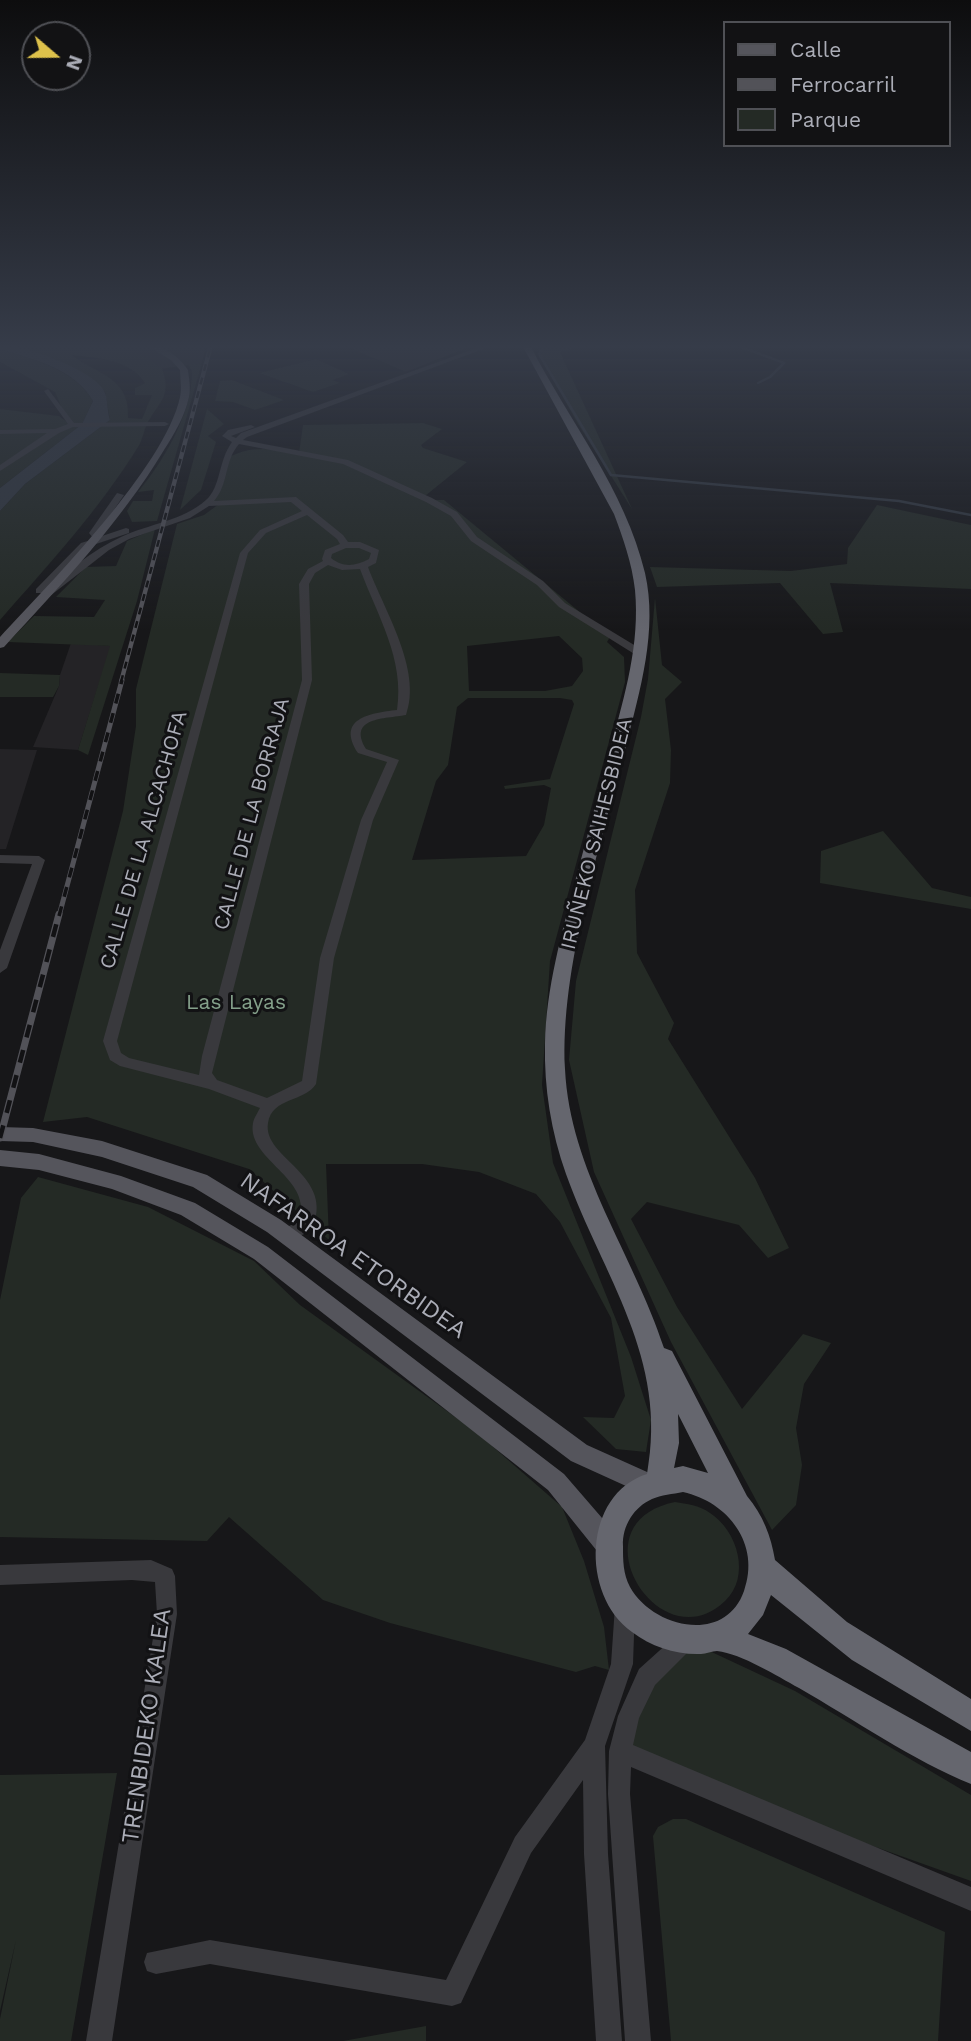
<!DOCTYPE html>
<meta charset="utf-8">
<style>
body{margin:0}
#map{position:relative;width:971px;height:2041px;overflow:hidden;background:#171719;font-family:"Work Sans",sans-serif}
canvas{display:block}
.legend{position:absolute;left:723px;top:21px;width:228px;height:126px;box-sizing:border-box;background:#121214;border:2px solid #4f5055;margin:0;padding:9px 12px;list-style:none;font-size:21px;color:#abadb7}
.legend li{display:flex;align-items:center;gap:14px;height:35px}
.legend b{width:35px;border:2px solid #4f5055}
.north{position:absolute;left:21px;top:21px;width:70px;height:70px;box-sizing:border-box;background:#121214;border:2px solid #4f5055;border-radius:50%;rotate:110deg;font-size:19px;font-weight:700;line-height:28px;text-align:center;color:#abadb7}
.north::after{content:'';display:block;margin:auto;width:24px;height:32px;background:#ddc14b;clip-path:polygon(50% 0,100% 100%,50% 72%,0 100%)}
</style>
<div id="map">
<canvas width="971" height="2041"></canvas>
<ul class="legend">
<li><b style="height:9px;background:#55555c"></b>Calle</li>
<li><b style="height:9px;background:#525258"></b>Ferrocarril</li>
<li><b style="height:19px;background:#242a25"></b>Parque</li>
</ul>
<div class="north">N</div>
</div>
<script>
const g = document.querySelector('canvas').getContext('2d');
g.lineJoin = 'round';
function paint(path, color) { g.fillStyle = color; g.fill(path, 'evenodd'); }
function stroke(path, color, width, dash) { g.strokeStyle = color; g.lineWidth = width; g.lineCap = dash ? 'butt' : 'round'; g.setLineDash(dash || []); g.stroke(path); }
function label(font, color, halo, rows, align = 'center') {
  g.font = font + ' "Work Sans",sans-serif'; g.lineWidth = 6; g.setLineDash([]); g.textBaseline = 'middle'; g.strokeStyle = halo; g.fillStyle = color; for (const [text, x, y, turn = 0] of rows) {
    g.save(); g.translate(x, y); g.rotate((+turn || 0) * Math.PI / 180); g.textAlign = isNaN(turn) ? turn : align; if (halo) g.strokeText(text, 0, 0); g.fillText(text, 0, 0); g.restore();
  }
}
paint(new Path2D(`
 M72,345H206L202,363L146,371Z
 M350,345H474L406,372L357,351Z
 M71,643L111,646L78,750L33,747L59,686L60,675Z
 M0,749L37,750L6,849H0Z`), '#242326');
paint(new Path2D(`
 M14,345L126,346L162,368C172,396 160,401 148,422C144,429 143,439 138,447C99,510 49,564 0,620V511L25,484L110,420L105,392ZM72,355C96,358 130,359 145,383L135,388V395H152L142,419L128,418C131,376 93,373 72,355Z
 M548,345H584L560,352L632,509L578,424L539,355L540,347Z
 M0,349C34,360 73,368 93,401L82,424L0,488V409L59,416L67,422L55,392L0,362Z
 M316,359L349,374L333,380L340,383L313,392L259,373Z
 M202,363L157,521L132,522L127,511L133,501H152L154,490L138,492C164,460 192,414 192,371L188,364Z
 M232,380L284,400L255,410L233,402L215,401L220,381Z
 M207,409L224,424L208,436L216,442L201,490L180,510Z
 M423,423L442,429L421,445L423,448L467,462L425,496L429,500H444L610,637L607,642L624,657L625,682L550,961L542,1085L553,1163L631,1357L651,1420L646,1452L616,1449L583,1417L614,1418L625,1396L611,1318L560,1222L536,1194L479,1172L422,1164H326L329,1240L249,1169L87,1117L43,1122L123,811L136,726V689L177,524L204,515L219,504H206L221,485L223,461C248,444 271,449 299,453L303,425ZM559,636L582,658L583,671L572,686L545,691H469L467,646ZM468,698H560L572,700L574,704L550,779L504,786L505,789L544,785L551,788L544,825L526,856L412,860L436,781L448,765L457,707Z
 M877,505L971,525V589L830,583L843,632L823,634L780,583L657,587L650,567L791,571L847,564L848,548Z
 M155,529L137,601L88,755L78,750L110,646L8,642L34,616L94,617L105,600L56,597L86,567L116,566L127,541Z
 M655,598L662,665L682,682L665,699L671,750L670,783L635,890L637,953L674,1023L668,1039L755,1178L789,1248L768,1258L739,1225L647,1202L631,1219L677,1307L742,1409L803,1334L831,1343L804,1384L796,1428L802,1465L796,1505L772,1530L671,1342L594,1172L569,1060L576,981L641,717L648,679Z
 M0,673L60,675L59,686L53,697H0Z
 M883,831L932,888L971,897V909L820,883L821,851Z
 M38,1177L148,1207L254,1261L300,1305L476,1432L562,1507L584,1561L604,1627L609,1670L595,1666L576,1672L390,1623L323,1600L229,1517L207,1541L0,1537V1300L21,1198Z
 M675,1502C687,1504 699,1505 710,1513C738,1531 751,1577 725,1601C660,1664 572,1523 675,1502Z
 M686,1640L795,1691L971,1795V1881L682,1778L620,1751L629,1716Z
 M117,1773L71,2041H0V2019L16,1940L0,2011V1775Z
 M673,1819H686L945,1932L938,2041H671L653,1836L658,1827Z
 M426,2026V2041H343Z`), '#242a25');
paint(new Path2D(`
 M0,345C22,345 97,370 105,393C108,401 107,411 110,420L25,484L0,511V488L82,424L93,401C74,368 34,360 0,349Z`), '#323840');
stroke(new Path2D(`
 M545,345L539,354L611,475L899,501L971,515
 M736,345L784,363L770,377L758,383`), '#323840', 2.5);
paint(new Path2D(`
 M85,345H93L88,347Z
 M485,345H494L247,437L243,440L348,460L432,498L457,512L477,537L543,581L565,603L644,651V655H636L559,607L537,585L471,541L451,516L426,502L343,464L239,444C224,461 229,484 214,501L296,497L343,535L348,542H360L379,550L376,563L368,567C383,608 423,670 406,715C385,719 347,717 366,749L399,760L373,820L334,958L316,1084C305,1102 272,1097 268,1123C262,1159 338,1175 311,1231L286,1242L280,1240L278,1235L280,1230L298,1222C299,1217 301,1211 301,1206C299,1174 247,1155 253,1123C254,1118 258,1112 260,1108L209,1089L120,1066L110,1060L103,1041L240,553L260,530L302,511L291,502L209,506L190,518L129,539L109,550L50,596L42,594C65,572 93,550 121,537C148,524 183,521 206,500C221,487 218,461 232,442L222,436L228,430L251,425L255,427L231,436L236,438L241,433ZM307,515L337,539L340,544L325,550L322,559L323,561L308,569L299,584L302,680L202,1056L199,1075L129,1058L121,1053L117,1041L248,553L266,533ZM346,548H359L371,553L369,559C356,566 343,568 331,558L332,554ZM328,565L342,570L360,569C377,615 405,659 397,710C369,713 336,719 358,753L387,762L361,820L320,958L302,1081L267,1098L217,1080L212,1073L312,680L309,584L315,573Z
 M48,389L74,423L165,422L169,424L165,426L73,427L59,433L0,471V465L47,433L0,434V430L55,429L68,424L44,391Z
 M117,493L124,495L98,533L102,536L126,528L129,529V533L87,547L42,593H36V589L81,543L94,539L89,533Z
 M0,855L39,856L45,860L7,968L0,973V950L32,864L0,863Z
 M151,1560L172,1569L175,1576L177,1614L112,2041H86L157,1614L155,1582L132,1580L0,1585V1565Z
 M625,1596L632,1599L635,1606L633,1664L605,1746L608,1854L622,2041H596L584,1854L583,1780L531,1853L461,2003L452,2006L210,1964L156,1974L147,1971L144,1962L147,1953L210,1940L446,1980L515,1837L585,1740L611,1664L615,1606L618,1599Z
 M686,1630L693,1633L696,1640L693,1647L655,1685L639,1718L633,1745L971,1887V1911L631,1767L630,1794L651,2041H625L608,1794L609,1751L618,1716L639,1669L679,1633Z`), '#39393d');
paint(new Path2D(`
 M146,345C163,345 179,356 188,370C189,378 191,389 189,397C185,416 174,434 164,450C120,523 61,585 4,647L0,648V637C50,583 165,467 180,397C182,389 180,378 180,370L171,360Z
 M0,1127L33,1128L102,1141L207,1175L281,1220L587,1445L656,1476L660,1484L656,1492L648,1496L571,1461L267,1232L193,1187L102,1157L33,1142L0,1141Z
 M0,1150L39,1154L121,1176L195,1203L268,1247L564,1474L615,1533L618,1542L615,1551L606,1554L597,1551L548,1490L254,1259L181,1215L112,1189L39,1170L0,1166Z`), '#55555c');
paint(new Path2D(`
 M522,345H530C569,421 625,489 645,573C658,630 640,690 626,746C601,844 560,968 565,1069C570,1171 633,1253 664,1348L672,1351L747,1496C763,1515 771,1536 775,1560L847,1622L971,1699V1731L852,1660L771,1595L763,1615L748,1634L786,1649L971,1752V1784C914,1761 853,1719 799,1688C777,1676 742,1654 717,1651C712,1651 706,1654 701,1654C676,1655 652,1647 632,1632C580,1595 583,1494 647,1474C669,1358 603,1277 566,1174C551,1132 544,1088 545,1044C546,988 562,933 576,878C588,834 599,790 611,746C625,694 640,644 635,590C632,563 623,538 614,514ZM678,1414L708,1473L683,1466L674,1468L679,1443ZM683,1492C728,1502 761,1544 744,1591C725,1645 653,1628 630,1587C623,1574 623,1560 623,1546C622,1526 634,1507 652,1499C661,1495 673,1494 683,1492Z`), '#65666e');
const railFar2 = new Path2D(`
 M121,682L211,345`);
const railFar1 = new Path2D(`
 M59,916L122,680`);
const rail = new Path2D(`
 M0,1138L59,914`);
stroke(railFar2, '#525258', 4.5);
stroke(railFar1, '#525258', 5);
stroke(rail, '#525258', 7);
stroke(railFar2, '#121214', 2.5, [7]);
stroke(railFar1, '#121214', 3.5, [10]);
stroke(rail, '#121214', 4.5, [13]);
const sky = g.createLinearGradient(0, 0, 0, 631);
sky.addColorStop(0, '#0d0d0e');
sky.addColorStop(0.55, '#363c49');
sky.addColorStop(1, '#363c4900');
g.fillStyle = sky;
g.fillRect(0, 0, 971, 631);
label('21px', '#abadb7', '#121214', [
 ["CALLE DE LA BORRAJA",252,814,-75],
 ["IRUÑEKO SAIHESBIDEA",597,834,-76],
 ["CALLE DE LA ALCACHOFA",144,840,-74]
]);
label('21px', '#84a08a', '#121214', [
 ["Las Layas",236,1003]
]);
label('24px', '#abadb7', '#121214', [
 ["NAFARROA ETORBIDEA",353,1256,35],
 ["TRENBIDEKO KALEA",147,1726,-82]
]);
</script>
